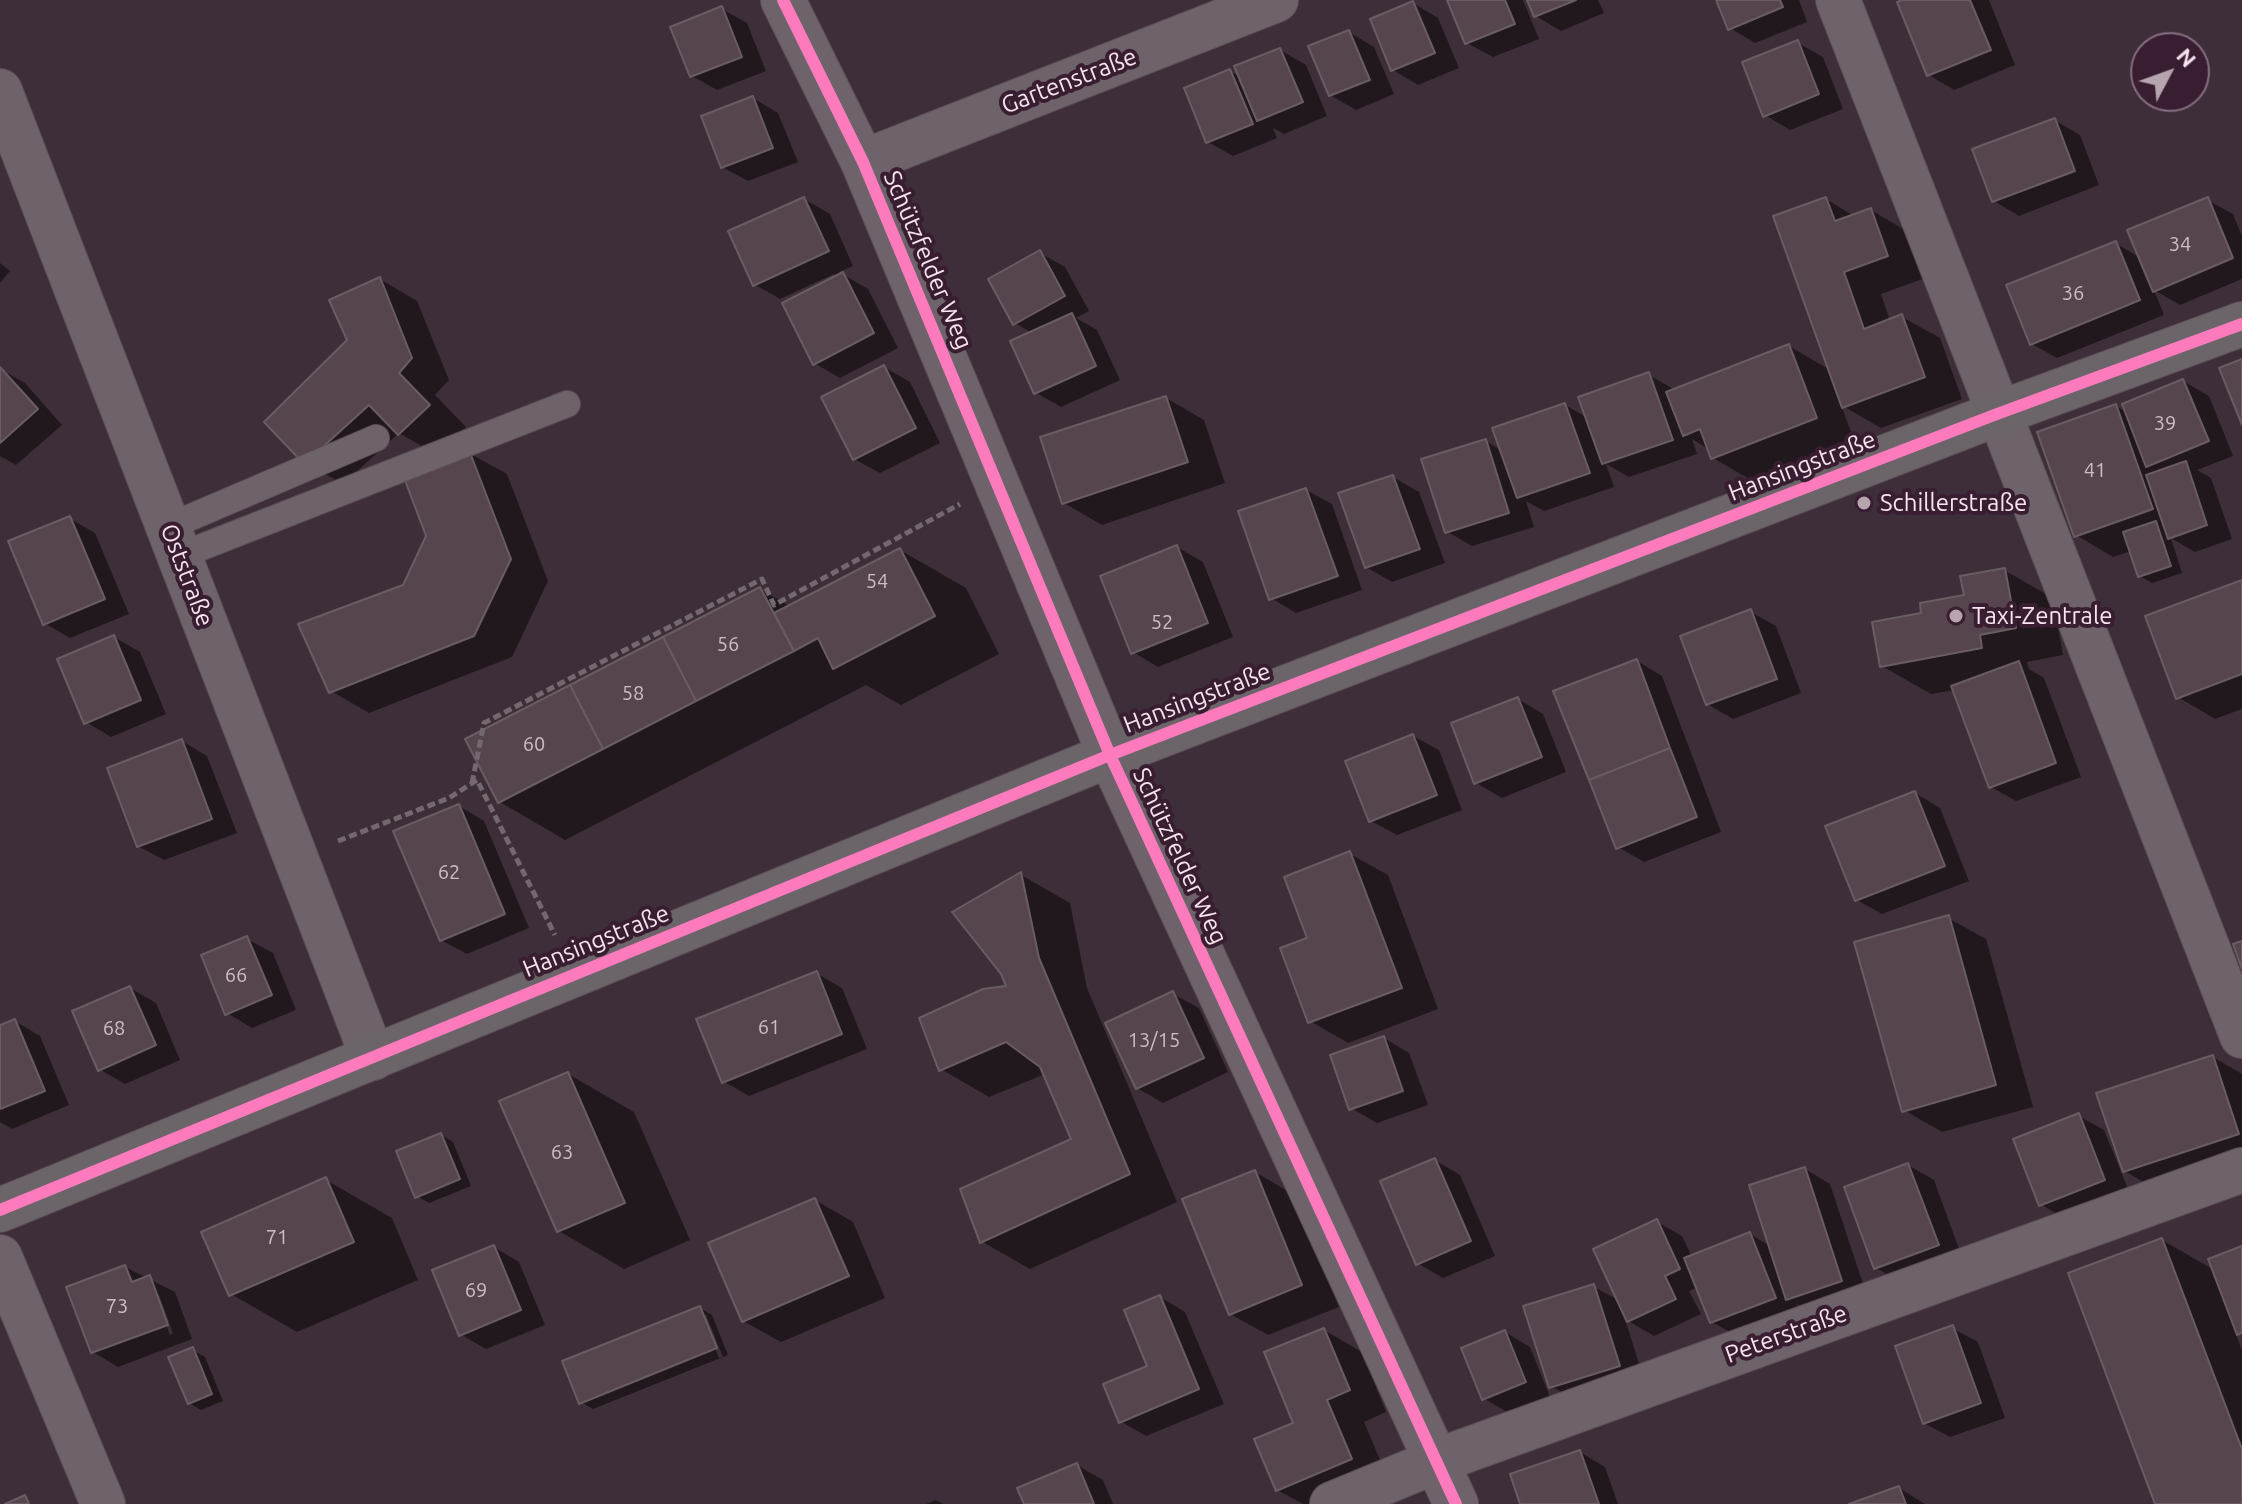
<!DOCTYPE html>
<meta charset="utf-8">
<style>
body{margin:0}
#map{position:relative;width:2242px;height:1504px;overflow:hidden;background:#3e2e39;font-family:Ubuntu,sans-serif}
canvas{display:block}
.north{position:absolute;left:2130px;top:32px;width:80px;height:80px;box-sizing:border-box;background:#391e31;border:2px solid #856d7d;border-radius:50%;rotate:49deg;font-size:22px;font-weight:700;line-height:32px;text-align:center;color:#f6e4ef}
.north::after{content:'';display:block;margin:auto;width:28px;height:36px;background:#b6a4af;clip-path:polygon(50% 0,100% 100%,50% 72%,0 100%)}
</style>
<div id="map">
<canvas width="2242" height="1504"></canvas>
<div class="north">N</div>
</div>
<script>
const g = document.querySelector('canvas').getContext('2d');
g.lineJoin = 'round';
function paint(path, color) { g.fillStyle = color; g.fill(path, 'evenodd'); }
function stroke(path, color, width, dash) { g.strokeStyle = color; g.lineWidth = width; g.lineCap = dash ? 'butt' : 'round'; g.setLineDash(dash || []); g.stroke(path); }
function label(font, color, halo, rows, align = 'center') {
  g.font = font + ' Ubuntu,sans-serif'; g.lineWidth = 8; g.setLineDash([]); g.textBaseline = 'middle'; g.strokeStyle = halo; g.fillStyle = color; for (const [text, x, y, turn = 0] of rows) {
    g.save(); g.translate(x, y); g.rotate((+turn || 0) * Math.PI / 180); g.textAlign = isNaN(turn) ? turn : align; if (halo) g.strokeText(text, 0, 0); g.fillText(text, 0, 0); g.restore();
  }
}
paint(new Path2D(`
 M1450,0H1523L1539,39L1493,57L1467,43Z
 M1529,0H1598L1604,13L1561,31L1536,16Z
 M1718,0H1799L1807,22L1755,43L1730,28Z
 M1898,0H1989L2015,65L1954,90L1929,75Z
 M1413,3L1438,18L1459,68L1418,85L1393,70Z
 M722,9L747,23L766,71L717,90L692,76Z
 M1349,32L1374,47L1394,94L1356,110L1330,95Z
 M1798,43L1823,57L1843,109L1790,130L1765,115Z
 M1280,50L1306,65L1327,116L1284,134L1273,128L1277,138L1233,156L1208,142L1230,71L1242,78Z
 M753,98L778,113L798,162L748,181L722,167Z
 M2054,120L2080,135L2099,185L2019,216L1994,201Z
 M804,199L830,214L853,266L839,272L868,289L898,348L840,378L814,363L834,274L780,299L754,284Z
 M1826,199L1854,216L1871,210L1908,232L1925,278L1881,294L1890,321L1902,317L1940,338L1962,399L1881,428L1841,405L1854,440L1751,480L1713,458L1710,450L1692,439L1697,454L1629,477L1606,464L1614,487L1544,511L1526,501L1534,527L1472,546L1446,531L1486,441L1502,451L1565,405L1588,418L1649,375L1675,390L1789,346L1830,370Z
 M2207,200L2233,214L2242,236V279L2180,305L2154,290L2164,315L2057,358L2032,344L2115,243L2141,258Z
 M1040,253L1065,267L1089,311L1076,318L1097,330L1120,380L1061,407L1035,392L1032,333L1015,323Z
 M0,263L10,271L0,283Z
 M380,279L417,301L449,380L435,395L466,427L437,455L399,433L343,484L305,463L349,341Z
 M884,367L910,382L940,443L880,473L854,459Z
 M0,369L25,383L62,425L16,465L0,456Z
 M2183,381L2209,396L2233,456L2197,470L2211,478L2232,539L2195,552L2171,538L2182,573L2152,583L2140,576L2131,551L2113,557L2076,535L2116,406L2128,413Z
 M1166,398L1204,420L1225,483L1102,525L1064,503Z
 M469,453L507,474L548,581L512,657L369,713L331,691L404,586Z
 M1393,477L1419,492L1445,563L1392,582L1366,567Z
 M1306,490L1332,504L1362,590L1296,613L1271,598Z
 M69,518L95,533L129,614L70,638L44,623Z
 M1177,547L1203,562L1233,637L1158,667L1133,652Z
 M900,550L966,588L999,654L901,705L866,685L565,840L500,802L760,589L791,607Z
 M2004,570L2053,598L2063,655L2027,662L2029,669L2044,678L2081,777L2016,801L1991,787L1955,690L1931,694L1882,666L1923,614L1966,596Z
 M2242,582V709L2215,719L2178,697Z
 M1751,612L1776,626L1801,693L1733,719L1707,704Z
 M114,637L140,652L166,714L111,737L86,722Z
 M1637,661L1662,676L1721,832L1644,862L1618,847Z
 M1518,699L1543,714L1566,772L1502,798L1476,783Z
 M1413,736L1439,750L1462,810L1397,835L1371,821Z
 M182,741L207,756L237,833L164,860L138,846Z
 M1915,793L1940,808L1969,881L1882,914L1857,900Z
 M459,806L484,821L529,928L467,954L441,940Z
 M1350,854L1388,875L1438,1009L1348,1043L1310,1021L1309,939Z
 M1021,875L1070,903L1087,988L1177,1202L1030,1269L981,1241L1074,1140L1045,1074L989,1097L941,1069L1009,988Z
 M1948,918L1986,939L2033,1107L1942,1132L1904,1110Z
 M247,939L273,953L296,1010L252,1028L227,1013Z
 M816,973L842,988L867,1049L749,1096L723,1081Z
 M130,988L156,1003L180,1060L125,1084L99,1069Z
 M1173,994L1199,1008L1228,1072L1163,1103L1137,1088Z
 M15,1021L40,1036L69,1105L12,1129L0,1122V1027Z
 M1384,1038L1409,1053L1428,1105L1377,1123L1351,1108Z
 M2213,1057L2242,1074V1166L2162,1193L2123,1170Z
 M568,1074L634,1112L690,1240L624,1269L559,1231Z
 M2079,1116L2104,1130L2130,1194L2066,1219L2040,1204Z
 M441,1135L453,1142L471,1186L429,1203L417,1196Z
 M1435,1160L1460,1175L1495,1256L1443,1278L1417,1263Z
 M1908,1165L1934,1180L1963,1260L1901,1282L1876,1268Z
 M1805,1169L1830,1184L1867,1296L1813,1313L1797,1304L1800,1312L1737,1336L1712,1322L1698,1287L1689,1291L1701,1314L1654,1336L1625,1319L1644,1380L1577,1401L1551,1386L1594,1287L1620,1301L1657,1222L1682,1236L1692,1257L1750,1234L1770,1246Z
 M1255,1172L1293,1194L1339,1307L1268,1335L1230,1314Z
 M326,1180L392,1218L418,1280L297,1332L231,1294Z
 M815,1200L853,1222L885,1298L781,1342L743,1321Z
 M2162,1240L2214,1270L2242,1248V1335L2235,1331L2242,1351V1504H2157Z
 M494,1247L519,1262L545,1325L486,1349L460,1334Z
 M125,1267L175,1292L192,1339L118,1367L93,1352ZM155,1295H159L173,1333L170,1335Z
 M1160,1297L1185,1312L1224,1404L1146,1436L1120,1421L1150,1367Z
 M700,1308L712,1315L728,1355L593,1409L581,1402ZM702,1315H706L723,1357L719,1358Z
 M1952,1328L1978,1342L2005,1418L1950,1437L1924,1423Z
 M1324,1330L1362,1352L1386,1412L1364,1422L1389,1481L1333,1504H1303L1277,1490Z
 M1505,1332L1530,1347L1550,1397L1509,1413L1483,1398Z
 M193,1350L205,1357L223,1401L201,1410L189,1403Z
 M1580,1452L1605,1467L1618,1504H1522Z
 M1077,1465L1103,1480L1113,1504H1026Z
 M1899,1488L1925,1504H1855Z
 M936,1500L943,1504H926Z`), '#0007');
const building = new Path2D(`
 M1447,0H1505L1515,24L1465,44Z
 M1527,0H1576L1534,17Z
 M1716,0H1780L1783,7L1728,30Z
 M1902,0H1970L1991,50L1927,76L1897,2Z
 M1413,1L1435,53L1391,71L1370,19Z
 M722,6L742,57L690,77L670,27Z
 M1349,30L1370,80L1329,96L1308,46Z
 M1798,40L1819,94L1763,117L1742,62Z
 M1280,48L1303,102L1257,121L1234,66Z
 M1230,69L1253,124L1206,143L1184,88Z
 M753,96L773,148L721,168L701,116Z
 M2055,118L2075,171L1992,202L1972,149Z
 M804,197L829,251L753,286L728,231Z
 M1826,197L1835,221L1871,208L1888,256L1844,272L1864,329L1902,314L1925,377L1842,408L1773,216Z
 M2208,197L2233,258L2153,292L2127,230Z
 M2116,241L2140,300L2030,345L2006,285Z
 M1040,250L1065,296L1013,325L988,279Z
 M843,272L874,333L813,365L782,303Z
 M380,277L412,358L399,373L430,405L398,435L369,405L304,464L264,422L347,340L329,300Z
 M1072,313L1096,366L1034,394L1010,341Z
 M1789,344L1817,418L1711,459L1700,429L1683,436L1666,392Z
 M2242,359V425L2219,368Z
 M884,365L916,428L853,460L821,397Z
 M0,367L38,409L0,443Z
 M1649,372L1673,440L1602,464L1578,397Z
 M2183,379L2209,441L2146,467L2122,404Z
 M1166,396L1188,462L1062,504L1040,437Z
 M1565,403L1590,473L1517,498L1492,428Z
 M2116,404L2153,509L2074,537L2037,432Z
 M1486,439L1509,513L1445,533L1421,459Z
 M469,450L511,559L474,636L329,693L298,624L403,585L426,536L403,475Z
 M2186,461L2207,525L2168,539L2146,475Z
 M1393,475L1420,549L1365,568L1338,493Z
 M1306,488L1338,576L1269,600L1238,511Z
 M70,516L105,599L43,625L8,541Z
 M2156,521L2171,566L2138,577L2123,532Z
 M1177,545L1208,623L1131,654L1100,576Z
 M900,548L935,616L833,669L818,638L794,651L774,613Z
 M2005,568L2016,628L1980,635L1982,648L1880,667L1872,622L1921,613L1920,603L1964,595L1960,576Z
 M2242,580V674L2176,699L2145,616Z
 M760,587L794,651L696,701L663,637Z
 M1751,609L1777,679L1706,705L1680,636Z
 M114,635L141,700L84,724L57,659Z
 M663,637L696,701L603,749L570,685Z
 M1637,659L1670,748L1589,780L1553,691Z
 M2019,661L2056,763L1989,788L1951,686Z
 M570,685L603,749L498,803L465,739Z
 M1518,697L1542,757L1474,784L1451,723Z
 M1413,734L1437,795L1369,822L1345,761Z
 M182,739L212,819L137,847L107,768Z
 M1670,748L1697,817L1616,849L1589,780Z
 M1915,791L1945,866L1855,901L1825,826Z
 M459,804L505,914L440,941L393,831Z
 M1350,851L1402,988L1308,1023L1280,948L1307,938L1284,877Z
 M1021,872L1039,958L1130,1174L980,1243L960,1189L1071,1139L1040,1067L1006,1042L939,1071L919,1018L983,989L1006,986L1001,974L952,912Z
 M1949,915L1996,1085L1902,1112L1854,942Z
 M247,936L272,995L225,1015L201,955Z
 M2242,941V969L2233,944Z
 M817,971L842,1034L722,1083L696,1019Z
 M130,986L156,1045L98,1071L72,1011Z
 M1173,991L1204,1058L1136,1089L1105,1023Z
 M15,1019L45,1091L0,1109V1025Z
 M1384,1036L1403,1091L1349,1110L1330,1055Z
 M2213,1055L2239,1134L2123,1172L2096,1093Z
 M568,1072L625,1203L557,1232L499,1101Z
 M2079,1113L2105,1180L2039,1206L2013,1139Z
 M441,1133L460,1179L415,1198L396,1151Z
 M1435,1158L1471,1241L1416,1265L1380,1181Z
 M1908,1163L1939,1245L1874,1269L1844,1187Z
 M1805,1167L1842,1281L1786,1300L1749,1185Z
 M1255,1170L1302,1285L1229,1315L1182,1199Z
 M326,1177L354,1242L229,1296L201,1232Z
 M815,1198L849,1276L742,1322L708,1243Z
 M1657,1219L1680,1269L1665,1276L1676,1299L1627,1322L1593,1249Z
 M1750,1232L1776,1298L1710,1323L1684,1258Z
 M2162,1238L2242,1449V1504H2155L2068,1273Z
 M494,1245L521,1310L459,1336L432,1270Z
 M2242,1246V1333L2237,1335L2208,1259Z
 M125,1265L132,1282L150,1275L168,1325L91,1353L66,1287Z
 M1594,1284L1620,1366L1549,1388L1523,1306Z
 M1160,1295L1199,1389L1119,1423L1103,1384L1147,1366L1124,1310Z
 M700,1306L717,1348L579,1404L562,1361Z
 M1953,1325L1981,1403L1923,1424L1895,1346Z
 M1324,1328L1350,1390L1327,1400L1352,1459L1276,1491L1254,1439L1293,1423L1264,1352Z
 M1505,1330L1526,1382L1482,1400L1461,1348Z
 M193,1347L212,1394L188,1404L168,1357Z
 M1580,1450L1599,1504H1520L1510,1474Z
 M1077,1463L1094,1504H1024L1017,1488Z
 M1899,1486L1906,1504H1849Z
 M25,1495L29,1504H5Z`);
paint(building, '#56444e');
stroke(building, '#6a5c63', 2);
const lane = new Path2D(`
 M168,527L376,438
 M179,556L567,404`);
const street = new Path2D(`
 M783,0L863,162L1110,755L1456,1504
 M1838,0L2242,1036
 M0,91L373,1058
 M863,162L1276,0
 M0,1257L103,1504
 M1332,1504L1434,1462L2242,1170`);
const secondary = new Path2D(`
 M0,1210L1110,755L1997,414L2242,324`);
stroke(lane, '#5b4d56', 28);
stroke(street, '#5b4d56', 46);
stroke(secondary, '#5b4d56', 46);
stroke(new Path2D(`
 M472,783L484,723L762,579L774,605L960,504
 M338,841L449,798L477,780L555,935`), '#73686f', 5, [8, 4]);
stroke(lane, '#6e636a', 26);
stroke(street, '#6e636a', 44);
stroke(secondary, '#6b6469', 44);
stroke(new Path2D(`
 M783,0L863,162L1110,755L1456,1504
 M0,1210L1110,755L1997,414L2242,324`), '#fd7abc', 12);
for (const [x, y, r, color] of [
 [1864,503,8,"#b6a4af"],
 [1956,616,8,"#b6a4af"]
]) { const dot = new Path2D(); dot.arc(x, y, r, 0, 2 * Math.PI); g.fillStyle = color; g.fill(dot); stroke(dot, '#391e31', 3); }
label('20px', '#cebcc7', null, [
 ["34",2180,244],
 ["36",2073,293],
 ["39",2165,423],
 ["41",2095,470],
 ["54",877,581],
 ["52",1162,622],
 ["56",728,644],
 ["58",633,693],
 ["60",534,744],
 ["62",449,872],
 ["66",236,975],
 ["61",769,1027],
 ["68",114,1028],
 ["13/15",1154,1040],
 ["63",562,1152],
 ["71",277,1237],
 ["69",476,1290],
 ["73",117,1306]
]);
label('24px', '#f6e4ef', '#391e31', [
 ["Gartenstraße",1069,81,-21],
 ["Schützfelder Weg",928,260,67],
 ["Hansingstraße",1802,466,-21],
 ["Oststraße",187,575,69],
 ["Hansingstraße",1197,698,-21],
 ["Schützfelder Weg",1180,856,65],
 ["Hansingstraße",596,941,-22],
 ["Peterstraße",1786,1334,-20]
]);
label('24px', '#f6e4ef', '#391e31', [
 ["Schillerstraße",1880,503],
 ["Taxi-Zentrale",1972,616]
], 'left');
</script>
